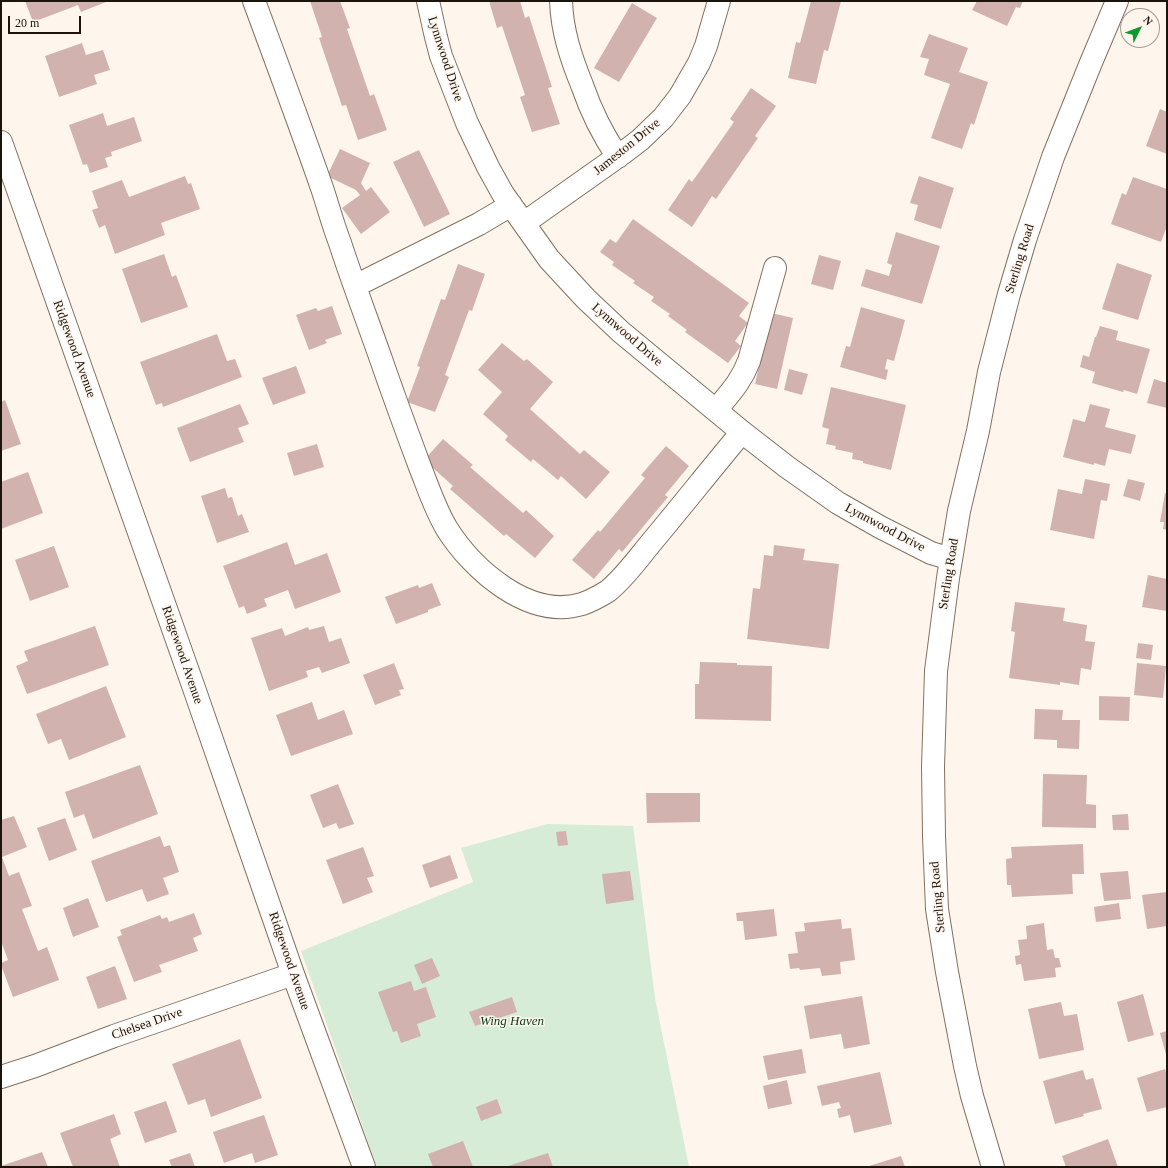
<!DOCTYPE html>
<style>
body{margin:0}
#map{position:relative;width:1168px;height:1168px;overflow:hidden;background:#fef5ed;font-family:"Times New Roman",serif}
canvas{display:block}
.frame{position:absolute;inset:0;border:2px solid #1b140d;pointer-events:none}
.north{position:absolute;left:1120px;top:8px;width:40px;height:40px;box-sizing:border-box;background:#fef5ed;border:1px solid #a39b93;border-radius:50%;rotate:48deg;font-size:11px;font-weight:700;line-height:16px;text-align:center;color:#1b140d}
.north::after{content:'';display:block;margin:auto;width:14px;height:18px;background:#0f982e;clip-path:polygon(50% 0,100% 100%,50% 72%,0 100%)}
.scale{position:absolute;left:8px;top:16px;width:73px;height:18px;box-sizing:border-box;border:2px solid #1b140d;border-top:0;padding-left:5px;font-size:12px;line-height:14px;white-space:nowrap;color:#1b140d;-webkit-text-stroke:3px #fef5ed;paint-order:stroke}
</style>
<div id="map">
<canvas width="1168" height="1168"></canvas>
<div class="frame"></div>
<div class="north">N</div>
<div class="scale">20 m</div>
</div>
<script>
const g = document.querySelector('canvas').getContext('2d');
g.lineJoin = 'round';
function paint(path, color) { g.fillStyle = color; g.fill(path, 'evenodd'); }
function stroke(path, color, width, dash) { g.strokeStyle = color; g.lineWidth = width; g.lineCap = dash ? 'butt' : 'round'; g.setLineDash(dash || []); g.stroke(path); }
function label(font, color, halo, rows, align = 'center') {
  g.font = font + ' "Times New Roman",serif'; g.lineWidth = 3; g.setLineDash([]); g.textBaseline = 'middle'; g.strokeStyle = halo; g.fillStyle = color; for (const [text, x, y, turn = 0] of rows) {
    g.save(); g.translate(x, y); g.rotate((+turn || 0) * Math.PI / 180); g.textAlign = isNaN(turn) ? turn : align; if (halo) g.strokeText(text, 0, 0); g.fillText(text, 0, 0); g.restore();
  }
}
paint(new Path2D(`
 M547,824L633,826L655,998L689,1167H377L301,951L473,882L461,848Z`), '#d6ecd7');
paint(new Path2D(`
 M25,1H106V2L81,12L78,5L33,22Z
 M310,1H340L350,28L347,29L370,96L374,94L387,130L358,140L346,105L342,106L319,38L322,37Z
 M489,1H520L525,18L529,16L552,87L548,88L560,124L532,132L520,97L525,95L502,26L497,28Z
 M811,1H841L828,51L824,50L816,84L788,78L796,42L800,43Z
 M977,1H1023L1020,8L1016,7L1007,26L972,10Z
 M632,3L657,18L619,82L594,68Z
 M929,34L968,48L959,72L988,82L974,125L971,123L962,149L931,138L950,84L924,75L929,59L920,57Z
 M82,43L86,55L103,50L110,70L94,75L97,84L59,97L45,56Z
 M751,88L776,106L755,136L758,138L716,199L712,196L692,227L668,210L689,179L692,182L734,122L730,119Z
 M1160,109L1167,112V154L1146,146Z
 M103,113L107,126L134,117L142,141L111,152L112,156L105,158L108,167L90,173L87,164L83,165L69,125Z
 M340,149L370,163L361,183L366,191L371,187L390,212L361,234L342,208L360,195L356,190L327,176Z
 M419,150L450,214L424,227L393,162Z
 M185,176L188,184L191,183L200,209L161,223L165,235L115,254L105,225L99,228L92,210L98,208L92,191L122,180L129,197Z
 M919,176L954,188L941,229L914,220L918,205L910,203Z
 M1133,177L1167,189V226L1161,242L1111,224L1122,193L1126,195Z
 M633,219L749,303L739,316L748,323L735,341L741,346L728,363L685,332L687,330L668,316L670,314L651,301L654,297L633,283L635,281L612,265L614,262L600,252L610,239L616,243Z
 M896,232L940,246L922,304L861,286L866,269L889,276L892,265L887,263Z
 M164,254L172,277L176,275L188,307L141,323L122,269Z
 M819,255L841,261L833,290L811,284Z
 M1117,263L1152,275L1138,320L1102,309Z
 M458,264L485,274L472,311L469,310L445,375L449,377L435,412L407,402L420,367L417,366L441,299L445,300Z
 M332,306L342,334L325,340L327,343L309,350L296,315L316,308L318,311Z
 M861,307L905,320L894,361L887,359L885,369L888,370L886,380L840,367L846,346L850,347Z
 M771,313L793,318L777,389L755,384Z
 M1100,326L1118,331L1116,340L1150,349L1137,394L1124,390L1123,392L1092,383L1095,372L1080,367L1083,355L1089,357L1095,337H1096Z
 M217,334L227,361L235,359L242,377L163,407L162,403L156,405L140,362Z
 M502,343L524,361L527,359L553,382L530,409L580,454L584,450L610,472L586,499L561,476L558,480L533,459L531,462L505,440L508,436L483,414L502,392L478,370Z
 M296,366L306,393L273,405L262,378Z
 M789,369L808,374L802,395L784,390Z
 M1154,379L1167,383V408L1147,403Z
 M831,387L906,405L891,470L863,463V461L852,459L853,453L835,449L836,446L826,444L829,429L822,427Z
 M5,400L21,444L1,451V402Z
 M240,404L249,424L238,428L244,442L190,462L177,428Z
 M1090,404L1110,409L1105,427L1136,435L1131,454L1109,449L1105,466L1094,463V465L1063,457L1073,419L1085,422Z
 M443,439L473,465L470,467L523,513L526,510L554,536L535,558L506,534L504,536L450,489L453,486L424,460Z
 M317,444L324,467L294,476L287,453Z
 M666,446L689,466L665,495L668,497L622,552L619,549L594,579L572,560L598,530L600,532L645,478L641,475Z
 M28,472L43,513L1,529V482Z
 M1085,479L1110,484L1107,501L1101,500L1094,539L1050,530L1058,489L1082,494Z
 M1128,479L1145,483L1140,501L1123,496Z
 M225,488L228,498L232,497L238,516L242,514L249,532L217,543L201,496Z
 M1165,493L1167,494V530L1163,529L1164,522H1160Z
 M287,542L295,565L327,553L341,592L295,609L288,590L264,599L267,606L247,614L244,606L239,608L223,566Z
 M774,545L805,549L803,560L839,564L829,649L747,639L753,588L760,589L764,555L773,556Z
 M54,546L69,587L30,601L15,560Z
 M1148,575L1167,579V611L1142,607Z
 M432,583L441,605L428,610V612L396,624L385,597L418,585L419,588Z
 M1015,602L1065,608L1063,621L1087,625L1085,641L1095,642L1091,670L1081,668L1079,685L1060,682V685L1009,678L1015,632L1011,631Z
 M95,626L109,665L27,694L16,666L28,661L24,651Z
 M324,626L329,642L341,638L350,663L322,673L319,667L306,671L308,677L269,691L251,638L282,628L285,636L308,627L309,630Z
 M1138,643L1153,645L1151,660L1136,658Z
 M700,662L737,663V665L772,666L771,721L695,719V684H699Z
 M394,663L404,689L399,690L401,695L375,705L363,675Z
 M1137,663L1166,666L1163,698L1134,695Z
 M106,686L126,737L69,760L61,739L48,744L36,714Z
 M1099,696L1130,697L1129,721L1099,720Z
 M312,702L318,720L344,710L353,734L291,756L276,715Z
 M1035,709L1063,710L1062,720H1080L1079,749L1057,748V740L1034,739Z
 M140,765L158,814L93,839L84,814L74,818L65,792Z
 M1043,774L1087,775L1086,804L1096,805V828L1042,827Z
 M338,784L354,824L339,829L336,823L323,828L310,795Z
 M646,793H700V822L647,823Z
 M1128,814L1129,830H1113L1112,815Z
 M14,816L27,847L2,857L9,876L19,872L32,906L22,909L38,951L47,947L59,980L13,997L1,965V963L8,960L1,941V820Z
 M65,818L77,850L49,861L37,828Z
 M566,831L568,845L558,846L556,832Z
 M160,836L164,847L170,845L179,872L163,878L169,894L147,902L142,889L106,902L91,861Z
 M1083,844L1084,874H1072L1073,894L1012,897L1011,885H1007L1006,859L1012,858L1011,847Z
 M363,847L374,876L367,878L373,892L343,904L326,860Z
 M450,855L458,878L430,888L422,865Z
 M630,871L634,900L606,904L602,874Z
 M1128,871L1131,899L1104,901L1100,873Z
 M1167,892V926L1147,929L1142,895Z
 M88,898L99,927L73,937L63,908Z
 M1119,903L1121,919L1096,922L1094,907Z
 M774,909L777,936L745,940L743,921H737L736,913Z
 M194,913L202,934L193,938L198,951L159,965L162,972L134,982L117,937L122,935L120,930L160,915L162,919L167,917L169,922Z
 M841,919L842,929L851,928L855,960L840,962L841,974L822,976L820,968L800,970L799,968L790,969L788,954L798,953L795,932L805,931L804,923Z
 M1044,923L1047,950L1053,949L1055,958H1059L1061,967L1055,968L1056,977L1024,981L1021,964L1016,965L1015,956L1020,955L1018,940L1027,939L1026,926Z
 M432,958L440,976L422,984L414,965Z
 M115,966L127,999L98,1009L86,977Z
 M411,981L414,991L426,987L436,1017L417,1024L421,1036L401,1043L397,1031L393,1032L378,992Z
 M1143,994L1154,1035L1128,1042L1117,1002Z
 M862,996L870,1044L844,1049L841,1034L810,1039L804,1006Z
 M512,997L517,1012L475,1026L469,1012Z
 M1061,1002L1064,1016L1077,1014L1084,1050L1039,1059L1028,1009Z
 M1167,1031V1058L1160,1033Z
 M240,1039L262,1098L211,1117L205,1099L188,1105L172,1064Z
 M802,1049L806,1073L768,1080L763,1056Z
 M1165,1069L1167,1076V1107L1147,1112L1137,1078Z
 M1083,1070L1086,1080L1093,1078L1102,1109L1083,1114L1084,1116L1055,1124L1043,1081Z
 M880,1072L892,1124L854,1133L850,1115L839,1118L837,1109L841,1108L839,1102L822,1106L817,1086Z
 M787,1080L792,1104L768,1109L763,1086Z
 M497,1099L502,1113L481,1121L476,1107Z
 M166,1101L177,1132L145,1143L134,1112Z
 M114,1114L121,1134L110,1139L120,1167H73L60,1133Z
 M264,1115L278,1155L255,1163L252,1153L224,1163L213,1132Z
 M1108,1139L1118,1167H1066L1062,1156Z
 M463,1141L473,1167H433L428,1154Z
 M42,1152L48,1167H1V1166Z
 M190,1153L195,1167H172L169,1160Z
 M548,1153L553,1167H505Z
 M901,1156L905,1167H866Z`), '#d1b2ae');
const minor = new Path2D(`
 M254,1C277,63 300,125 322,188C328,206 333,225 340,243C353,283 368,322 382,362C394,397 407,432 420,467C428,487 435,509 447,529C473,570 529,620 582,604C591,601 600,596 608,591C624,578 637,560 650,544C681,507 711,469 742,432
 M428,1L436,37L441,56L467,123L488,167L503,194L549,259L586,299L621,332L742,432L787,467L838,503L880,527L931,553L951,559
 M561,1C562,31 571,58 582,85C591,111 602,134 618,157
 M1,142L195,691L293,974L364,1167
 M524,223L623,153L640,140L663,118L680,96L699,63L706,46L719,1
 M355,286L479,224L511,205
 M716,410C730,393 741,382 749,361L775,268
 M1,1077L35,1066L114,1036L293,974
 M993,1167L972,1096L965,1066L947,972L937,909L934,836L933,767L936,671L948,578L959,511L978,431L989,372L1009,294L1025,240L1053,157L1090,65L1117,1`);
stroke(minor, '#83715e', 24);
stroke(minor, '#fff', 22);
label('13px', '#1b140d', '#fef5ed', [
 ["Lynnwood Drive",445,59,72],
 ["Jameston Drive",627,147,-39],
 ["Sterling Road",1020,259,-73],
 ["Lynnwood Drive",627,335,41],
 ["Ridgewood Avenue",74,349,70],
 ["Lynnwood Drive",885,528,28],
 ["Sterling Road",949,574,-81],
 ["Ridgewood Avenue",182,655,71],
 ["Sterling Road",938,897,-95],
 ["Ridgewood Avenue",289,961,71],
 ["Chelsea Drive",147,1024,-19]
]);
label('italic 13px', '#043d14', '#fef5ed', [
 ["Wing Haven",512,1022]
]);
</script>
